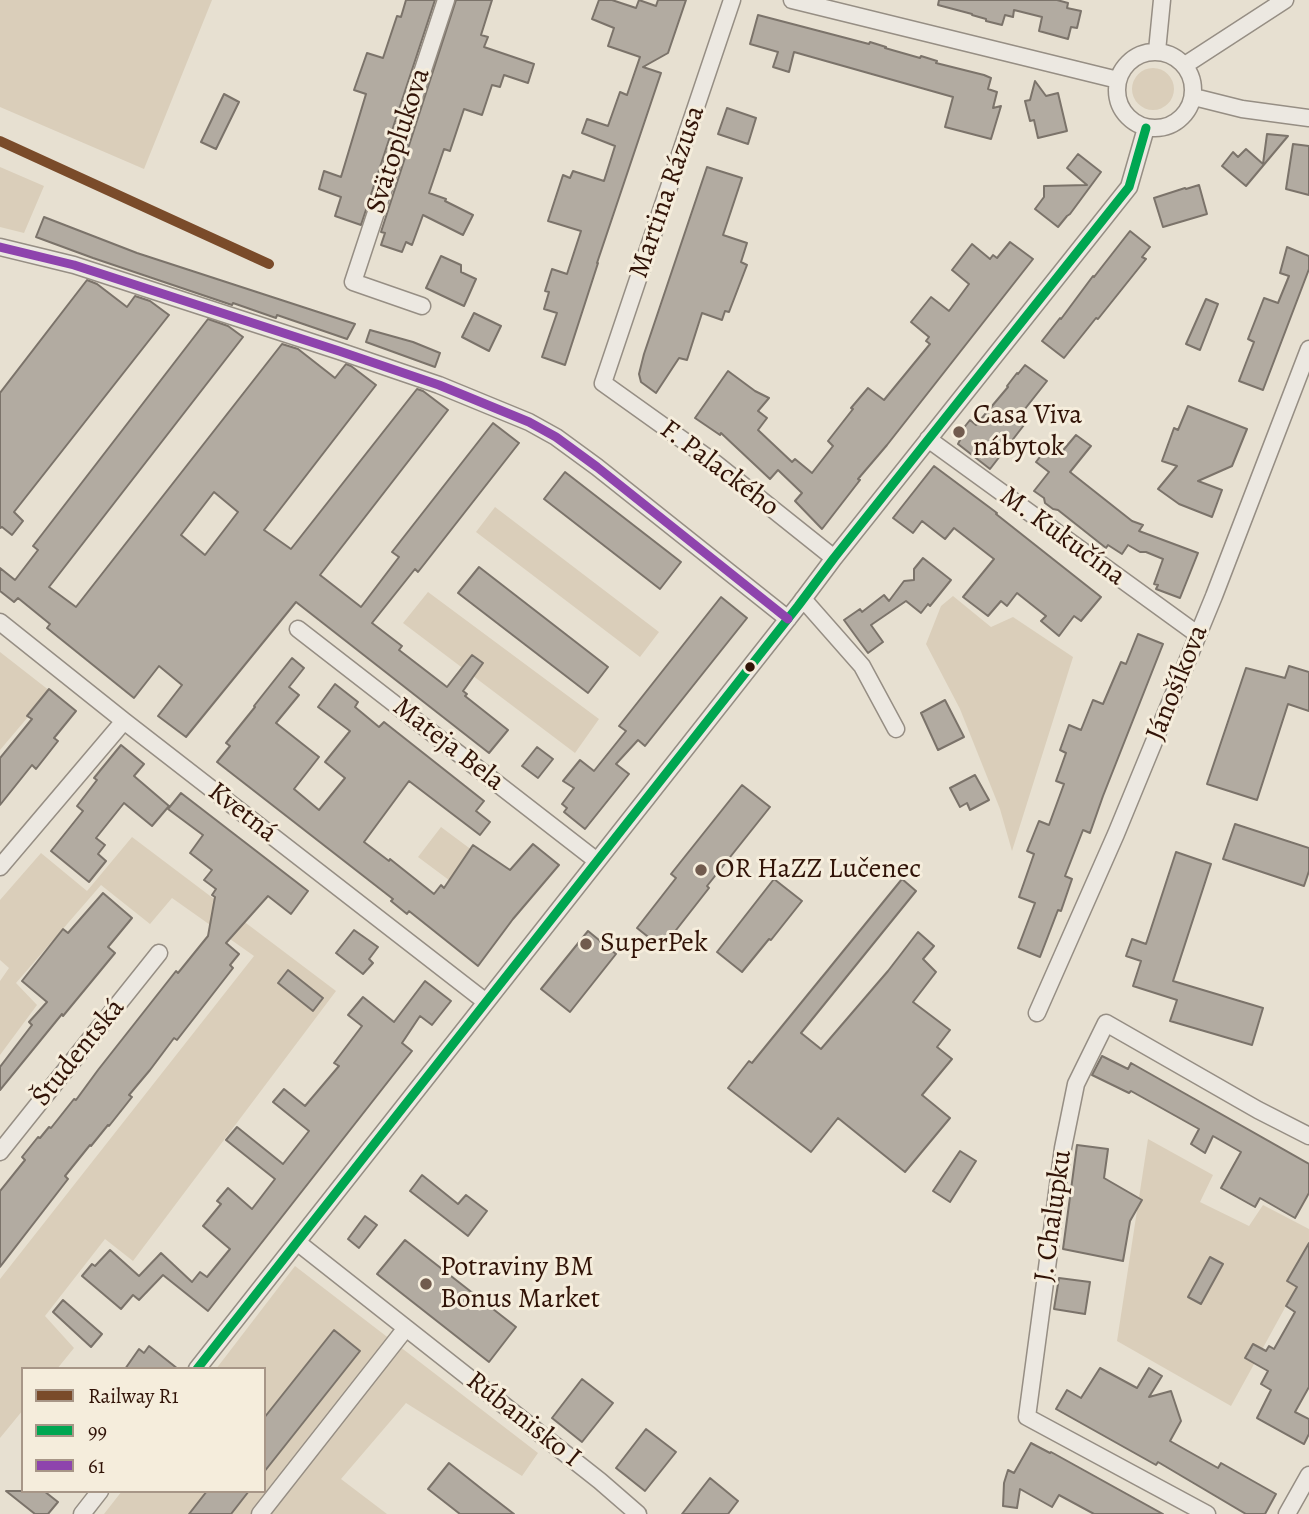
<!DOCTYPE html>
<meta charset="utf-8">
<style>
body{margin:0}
#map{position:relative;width:1309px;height:1514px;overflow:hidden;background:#e7e0d1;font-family:Alegreya,serif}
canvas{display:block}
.legend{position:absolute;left:21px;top:1367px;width:245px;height:126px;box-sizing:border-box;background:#f5eddc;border:2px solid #a79687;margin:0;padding:9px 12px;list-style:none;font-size:21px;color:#311307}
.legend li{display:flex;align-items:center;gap:14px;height:35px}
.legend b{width:35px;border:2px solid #a79687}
</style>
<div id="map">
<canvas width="1309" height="1514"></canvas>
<ul class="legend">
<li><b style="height:9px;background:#7a4b2a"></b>Railway R1</li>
<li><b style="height:9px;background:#00a651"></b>99</li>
<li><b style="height:9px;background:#8e44ad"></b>61</li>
</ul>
</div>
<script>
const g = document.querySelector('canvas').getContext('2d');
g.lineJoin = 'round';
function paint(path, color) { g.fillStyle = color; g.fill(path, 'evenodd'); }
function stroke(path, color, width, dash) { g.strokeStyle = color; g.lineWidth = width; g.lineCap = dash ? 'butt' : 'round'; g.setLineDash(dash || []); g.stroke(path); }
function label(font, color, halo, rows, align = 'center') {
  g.font = font + ' Alegreya,serif'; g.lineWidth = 6; g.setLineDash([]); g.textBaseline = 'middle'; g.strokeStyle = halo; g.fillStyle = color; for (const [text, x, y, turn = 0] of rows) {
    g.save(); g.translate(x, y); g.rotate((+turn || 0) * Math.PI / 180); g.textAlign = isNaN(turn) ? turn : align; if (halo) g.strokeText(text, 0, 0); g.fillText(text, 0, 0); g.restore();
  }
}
paint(new Path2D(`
 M0,0H212L144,169L0,107Z
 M1132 89a21 21 0 1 1 42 0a21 21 0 1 1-42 0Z
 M0,167L44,186L24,233L0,227Z
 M495,507L659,632L640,657L476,532Z
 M428,592L599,719L575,753L403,623Z
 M953,596L991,627L1013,617L1073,657L1012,851L1000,809L960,709L926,644L941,606Z
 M0,652L50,691L0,750Z
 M441,827L488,862L465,892L418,857Z
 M132,837L336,991L133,1261L105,1239L45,1316L74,1348L57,1369H23V1410L0,1438V1279L254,956L172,898L150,924L101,885L16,983L37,1005L0,1055V981L9,968L0,960V900L41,853L87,891Z
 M1148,1139L1213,1175L1200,1202L1249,1226L1263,1205L1309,1229V1264L1231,1406L1117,1341Z
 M295,1266L538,1453L522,1476L406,1403L341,1479L387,1514H104L122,1491H264V1369H216Z`), '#daceba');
const building = new Path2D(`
 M406,0H435L361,225L335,216L341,197L319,189L324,171L341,177L366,94L354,90L367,53L383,58L397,16L401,17Z
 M456,0H492L481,35L488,37L484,47L534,64L528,83L504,75L500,87L492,85L482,115L464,109L450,151L444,149L429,193L446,199L445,201L473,215L463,235L423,215L412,245L406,242L402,252L381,245L385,233L381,232Z
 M599,0H612L636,8L639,0L656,6L658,0H686L668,53L643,67L661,73L597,263H598L565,365L542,357L557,313L544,309L549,292L545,291L552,269L567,274L581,231L548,221L563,175L570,178L573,171L604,181L615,146L582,133L587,119L608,126L620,92L627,95L640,57L608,46L614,28L592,19Z
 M939,0H1057L1068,3L1067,8L1081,11L1077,28L1071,27L1068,39L1039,31L1042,17L1014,10L1013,17L1005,15L1002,25L986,21V19L972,15V14L938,5Z
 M758,15L869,44L870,42L886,47L885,48L920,58L921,56L937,61L936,63L984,75L991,78L988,89L997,92L993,108L1001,106L991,139L945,127L953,97L794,52L789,72L773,67L778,52L750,44Z
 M1035,81L1046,96L1058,93L1067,131L1038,138L1034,120L1030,121L1025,101L1030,100Z
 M224,94L239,102L216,149L201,142Z
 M727,108L756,118L748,144L718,134Z
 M1267,134L1288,136L1246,186L1222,166L1233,152L1238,157L1246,149L1263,164Z
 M1293,144L1309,146V195L1286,189Z
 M1078,154L1101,172L1070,214L1067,216L1058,227L1035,209L1044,197V186L1087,185L1067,168Z
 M707,167L742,178L723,235L747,243L741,262L747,265L729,312L725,311L722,320L702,313L687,360L679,358L656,393L641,382L639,374L644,354Z
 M1199,185L1207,214L1163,227L1154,198L1185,188L1186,189Z
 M44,217L137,253L355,324L347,339L277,315L276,318L233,303L232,305L93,258L36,237Z
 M1130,231L1150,247L1142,257L1146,259L1098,319L1096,318L1064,358L1042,341L1060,318L1061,319L1093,276L1094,277Z
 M1010,242L1033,259L887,445L858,479L860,480L822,529L795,501L802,493L778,470L770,479L721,433L720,435L695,418L728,371L755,391L769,398L758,411L767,418L758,430L792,462L795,459L812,473L833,446L828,441L853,409L851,408L868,388L884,400L930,344L926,341L929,337L911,322L931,297L949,311L969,284L952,270L972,244L990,259L993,255L997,258Z
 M1287,247L1309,256V269L1263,390L1239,381L1254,342L1248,339L1264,298L1278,303L1289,276L1280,273Z
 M441,256L461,265V272L476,279L464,306L426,288Z
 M87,280L97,284L127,307L135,296L150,301L169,315L14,512L23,521L12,535L2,527L0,528V393Z
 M1206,299L1218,304L1200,350L1186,344Z
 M474,313L501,326L489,351L462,337Z
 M208,319L228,326L243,337L49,587L76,607L282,344L298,349L335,378L346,364L351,366L376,385L264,530L291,549L417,389L423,391L448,410L320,575L361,607L399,557L392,552L493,423L519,443L418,572L415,569L372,623L402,646L399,650L447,687L472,655L483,663L463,691L467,694L465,696L508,730L489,753L296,602L186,737L158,716L182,685L159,666L134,698L47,628L50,624L18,598L14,602L0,591V568L15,580L38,550L33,546ZM214,492L238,512L205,555L181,535Z
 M370,330L413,342L440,353L435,367L366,342Z
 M1025,365L1047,381L1017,419L1024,425L990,469L958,444L961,438L958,435L970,420L976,425L1008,387L1007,386L1017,373L1018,374Z
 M1188,406L1247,429L1232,466L1198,481L1222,490L1212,517L1179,504L1158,489L1177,466L1162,461L1174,428L1178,430Z
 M1076,435L1091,446L1070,472L1132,521L1143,525L1139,531L1198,553L1180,598L1156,589L1158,585L1154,584L1163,559L1146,552H1140L1128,545L1122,554L1108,545L1106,548L1058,510L1053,509L1045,503L1044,498L1034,491L1049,472L1036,462L1049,445L1060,454Z
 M934,466L997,513L996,514L1101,597L1081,621L1074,616L1059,636L1041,621L1046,616L1017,593L1007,606L1001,601L988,616L963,597L994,559L954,528L945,539L922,521L913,533L893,518Z
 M565,472L681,562L660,589L544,499Z
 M923,558L951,580L930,606L928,604L921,613L906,601L871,625L883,642L868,653L844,620L860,609L862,612L884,595L889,601L904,581L914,580V569Z
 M479,567L608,667L588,693L458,593Z
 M721,597L747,618L645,746L638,740L616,764L629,774L585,829L564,812L567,808L562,804L574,788L563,781L580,760L594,771L626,731L619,726Z
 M1138,634L1163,644L1103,796L1090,833L1083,830L1065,876L1072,879L1061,911L1058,910L1040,957L1018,948L1035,903L1019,897L1034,854L1027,851L1039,821L1049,825L1064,784L1056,781L1066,753L1060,750L1069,725L1081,730L1093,700L1103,704L1121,662L1126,664Z
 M292,658L304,668L289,687L299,695L276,723L319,757L294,789L319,810L345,778L325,762L350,731L318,707L335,684L358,702L355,707L379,727L384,722L484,801L476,811L490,822L480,835L409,781L364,842L389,861L390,859L434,894L441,885L444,888L473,845L510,870L533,844L559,865L513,919L478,966L409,911L407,914L391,901L393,899L217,762L230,746L226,743L255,707L254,706Z
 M1289,666L1309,672V711L1288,704L1257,800L1207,784L1246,668L1285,678Z
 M49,689L76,711L54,738L58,741L36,769L32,765L0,805V758L32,719L27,716Z
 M945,700L964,737L938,750L921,713Z
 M121,745L144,764L134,776L169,806L152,826L124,803L96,838L105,845L98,854L106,861L89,882L51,851L83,811L77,806L97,780L94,778Z
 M537,747L553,759L538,778L522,766Z
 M975,775L989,800L970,810L967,803L960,807L950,788Z
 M742,785L770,807L707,886L709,888L662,948L637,928L676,878L671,874Z
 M181,793L308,891L291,914L268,896L226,943L239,954L230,965L233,968L177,1040L174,1038L150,1070L129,1095L132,1097L109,1126L108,1125L91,1146L90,1145L65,1176L68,1179L0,1267V1191L25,1160L22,1157L38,1137L40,1138L49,1127L51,1128L74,1099L76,1100L98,1070L176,971L178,973L208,936L215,897L212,895L216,889L204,880L212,870L190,853L203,835L168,809Z
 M1235,824L1309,848V871L1304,886L1223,859Z
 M1176,852L1211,864L1173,981L1263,1008L1252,1045L1170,1021L1177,1000L1133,986L1141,961L1126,956L1132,939L1146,944Z
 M774,879L802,901L771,940L769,939L742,972L717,952Z
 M902,879L916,891L801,1033L821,1049L888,971L918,932L934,946L923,959L936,972L913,1002L950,1030L937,1047L952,1059L922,1095L950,1118L905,1172L838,1118L811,1152L728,1088L749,1061L752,1063Z
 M103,893L132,918L108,947L115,953L63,1016L62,1014L0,1090V1067L32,1025L29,1022L47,1002L22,981L63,929L68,933Z
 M354,930L378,947L369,959L373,963L363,974L336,953Z
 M588,931L616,954L570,1012L541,989Z
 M288,970L323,998L313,1011L278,983Z
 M425,981L451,1001L432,1025L420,1016L402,1043L412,1051L208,1311L163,1275L139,1300L133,1295L121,1309L82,1276L92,1264L95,1266L110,1250L139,1276L161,1253L192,1282L200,1272L207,1277L230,1249L203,1226L221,1204L217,1201L228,1188L252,1209L275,1179L226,1140L237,1127L283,1164L309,1131L273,1102L284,1089L305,1106L339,1066L334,1063L362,1026L348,1015L363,997L394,1022Z
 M1102,1056L1128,1069L1131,1063L1309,1164V1193L1295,1218L1260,1198L1255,1207L1221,1188L1241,1152L1213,1136L1205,1153L1191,1144L1199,1129L1131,1091L1129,1093L1092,1075Z
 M1077,1145L1108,1149L1104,1178L1142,1200L1130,1221L1123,1261L1063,1249Z
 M960,1151L976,1161L950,1202L933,1191Z
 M422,1175L458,1204L466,1195L487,1211L468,1236L410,1191Z
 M365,1216L377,1225L359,1248L348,1239Z
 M405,1240L516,1327L489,1362L377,1274Z
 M1309,1243V1387L1295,1412L1309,1419V1434L1304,1444L1257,1418L1271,1390L1261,1384L1268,1371L1245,1358L1253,1344L1266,1351L1269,1346L1274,1349L1295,1312L1286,1306L1297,1287L1287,1281Z
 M1210,1257L1223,1264L1201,1304L1188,1297Z
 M1059,1278L1090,1282L1085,1314L1054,1309Z
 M63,1300L102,1334L91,1347L53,1312Z
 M334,1330L360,1351L264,1472V1418Z
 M149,1346L178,1369H125L139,1349L144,1353Z
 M1100,1368L1137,1388L1149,1368L1162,1376L1149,1397L1171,1391L1181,1421L1170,1441L1218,1468L1221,1463L1276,1494L1265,1514H1246L1158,1462L1156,1465L1056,1409L1067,1390L1081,1398Z
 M582,1379L613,1403L582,1442L552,1418Z
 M646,1429L676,1452L645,1491L616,1468Z
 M1031,1443L1050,1453L1051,1452L1163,1514H1094L1059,1495L1052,1507L1020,1489L1017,1508L1003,1506L1004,1483L1008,1470L1014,1473Z
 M449,1463L483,1490L514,1514H460L428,1489Z
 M710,1478L738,1501L728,1514H682Z
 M6,1491H44L58,1502L48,1514H35Z
 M207,1491H249L231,1514H189Z`);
paint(building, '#b2aba1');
stroke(building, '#7b736a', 2);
const street = new Path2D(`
 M732,0L603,383L715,463L834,558
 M792,0L1118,80
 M1157,51L1162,0
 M1117 90a38 38 0 1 1 76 0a38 38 0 1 1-76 0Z
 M1185,65L1285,0
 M1194,97L1242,109L1309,118
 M0,247L74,265L339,351L439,385L529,422L556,437L597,467L788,619
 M422,306L353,282L446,0
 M928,439L1197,634
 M803,599L862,666L896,729
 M0,622L124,721L486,1002
 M298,629L597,861
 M0,867L124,721
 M1037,1013L1116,834L1214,596L1309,349
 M0,1152L159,953
 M297,1242L600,1481L638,1514
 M197,1369L798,606L834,558L1129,187L1146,128
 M82,1514L100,1491
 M260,1514L406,1328
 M1207,1514L1027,1417L1063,1148L1076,1084L1106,1023L1258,1110L1309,1136
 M1287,1514L1309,1475`);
stroke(street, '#968e84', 19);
stroke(street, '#ece8e1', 16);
stroke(new Path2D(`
 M197,1369L798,606L834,558L1129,187L1146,128`), '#00a651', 9);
stroke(new Path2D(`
 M0,247L74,265L339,351L439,385L529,422L556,437L597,467L788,619`), '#8e44ad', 9);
stroke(new Path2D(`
 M0,141L269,264`), '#7a4b2a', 10);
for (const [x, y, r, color] of [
 [959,432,7,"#715b4e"],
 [750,667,6,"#311307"],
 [701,870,7,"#715b4e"],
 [586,944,7,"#715b4e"],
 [426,1284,7,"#715b4e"]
]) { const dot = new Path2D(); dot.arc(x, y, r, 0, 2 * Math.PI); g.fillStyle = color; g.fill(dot); stroke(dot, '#f5eddc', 2.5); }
label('28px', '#311307', '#f5eddc', [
 ["Svätoplukova",399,141,-72],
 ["Martina Rázusa",668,192,-71],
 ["F. Palackého",719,469,37],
 ["M. Kukučína",1062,537,36],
 ["Jánošíkova",1178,683,-68],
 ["Mateja Bela",448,745,38],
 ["Kvetná",242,813,38],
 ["Študentská",79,1053,-51],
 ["J. Chalupku",1054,1216,-82],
 ["Rúbanisko I",523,1420,38]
]);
label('28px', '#311307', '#f5eddc', [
 ["Casa Viva",973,416],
 ["nábytok",973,448],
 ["OR HaZZ Lučenec",715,870],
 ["SuperPek",600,944],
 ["Potraviny BM",440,1268],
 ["Bonus Market",440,1300]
], 'left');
</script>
